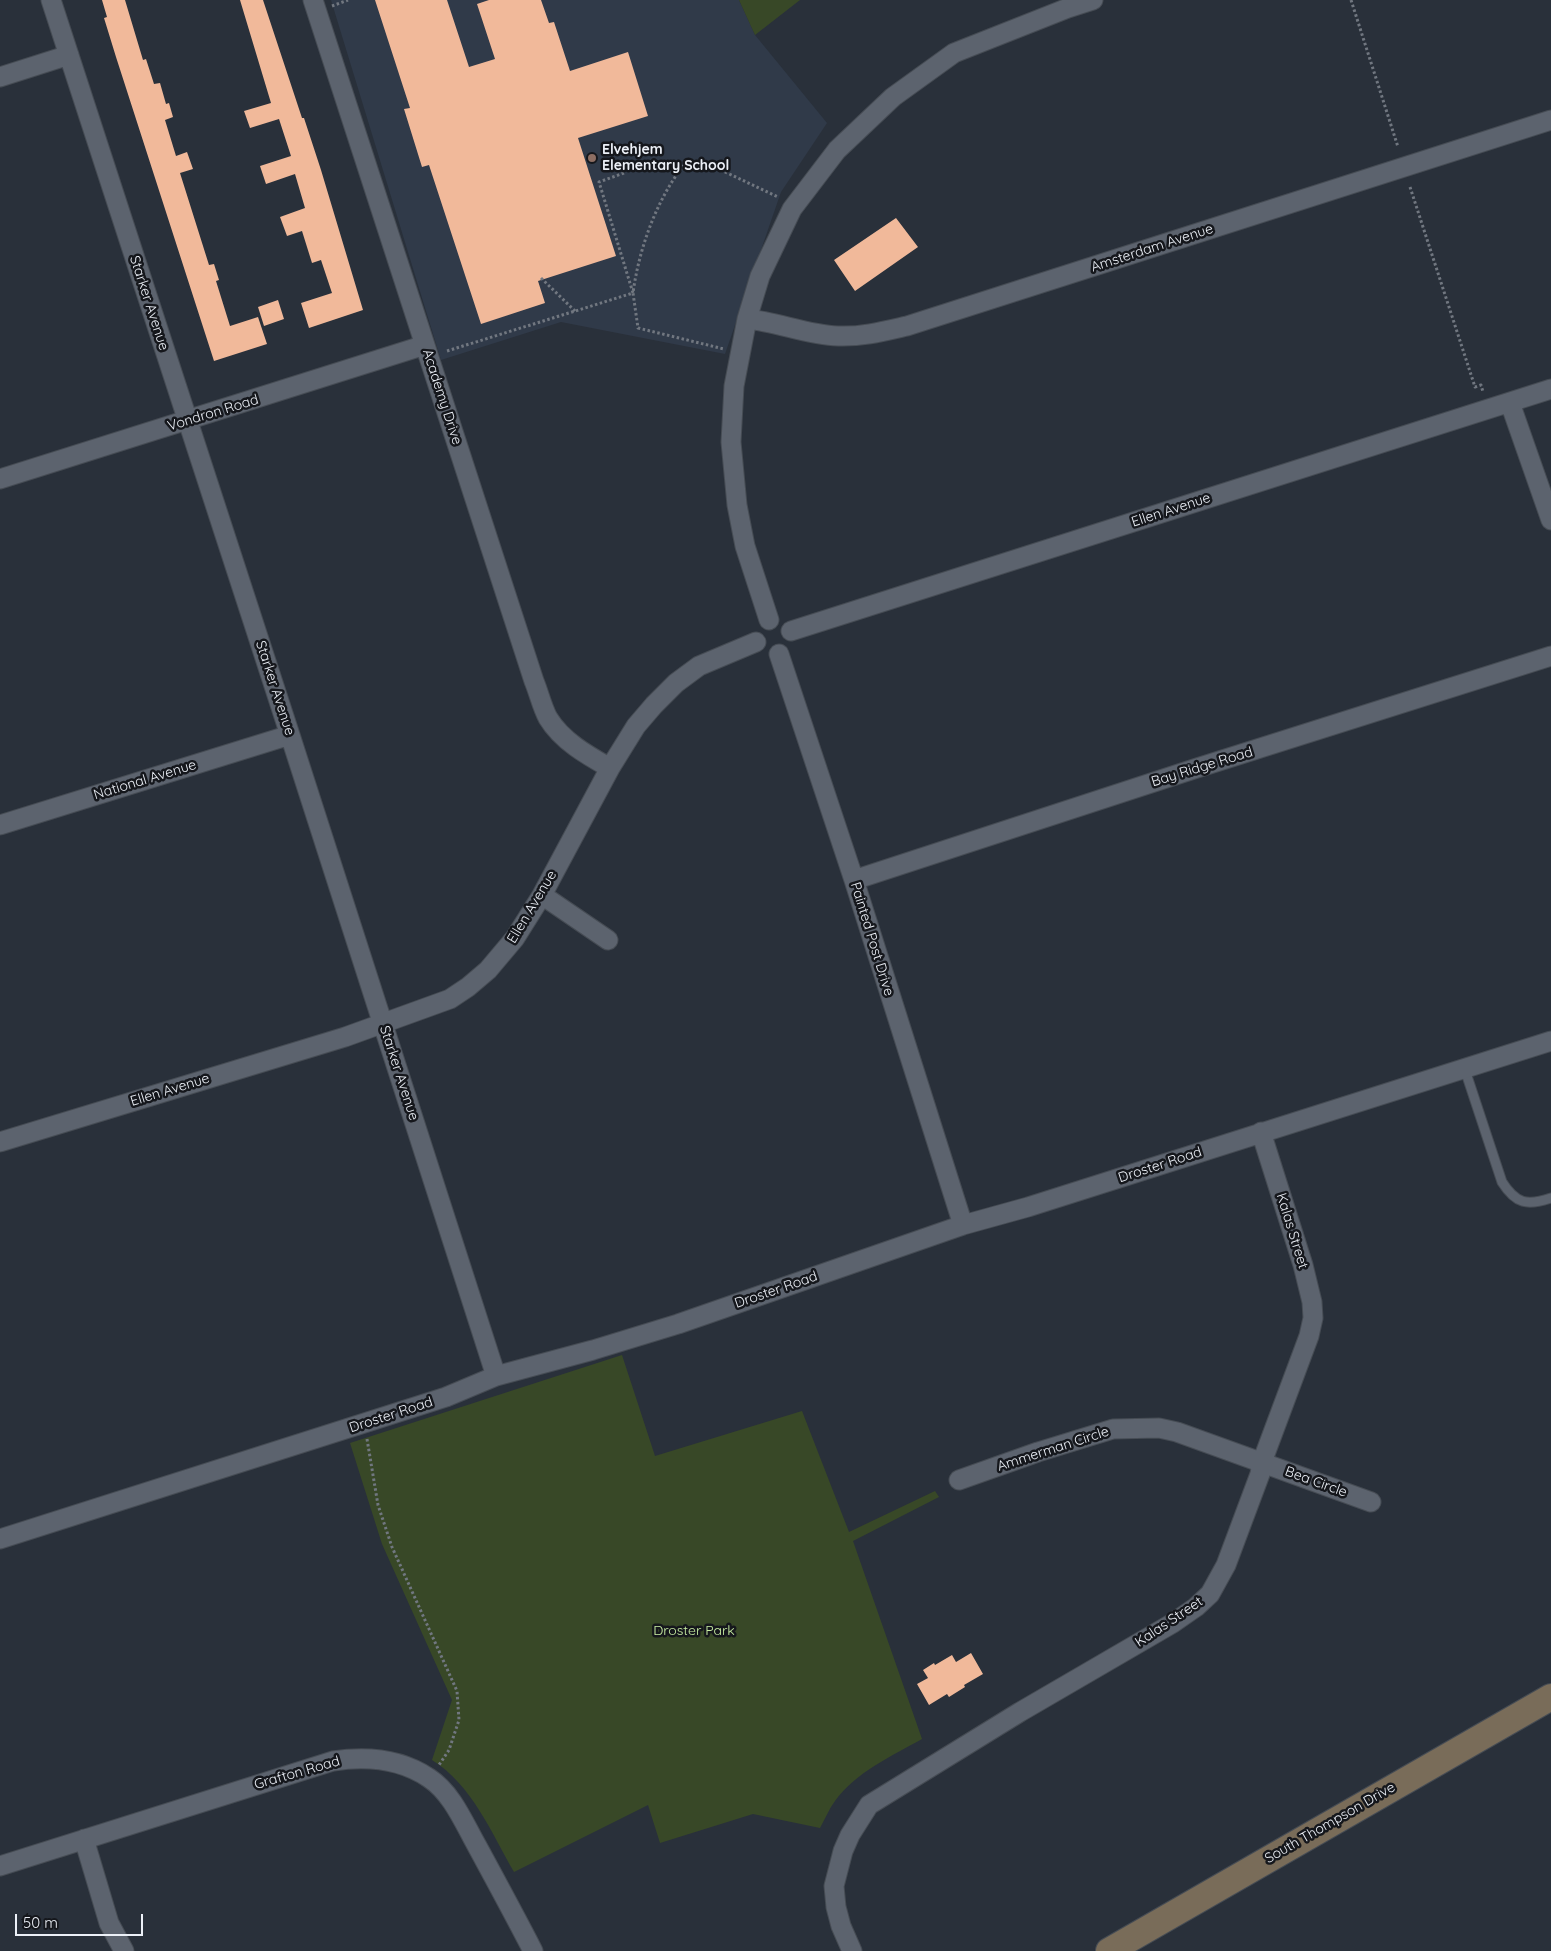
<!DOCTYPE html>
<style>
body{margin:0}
#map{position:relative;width:1551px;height:1951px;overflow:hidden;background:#29303a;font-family:Quicksand,sans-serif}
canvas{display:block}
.scale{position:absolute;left:15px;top:1914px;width:128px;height:22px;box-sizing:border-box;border:2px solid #ecf0f7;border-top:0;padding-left:6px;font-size:15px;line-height:18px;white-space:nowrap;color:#ecf0f7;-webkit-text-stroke:4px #15171c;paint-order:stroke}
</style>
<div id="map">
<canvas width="1551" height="1951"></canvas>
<div class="scale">50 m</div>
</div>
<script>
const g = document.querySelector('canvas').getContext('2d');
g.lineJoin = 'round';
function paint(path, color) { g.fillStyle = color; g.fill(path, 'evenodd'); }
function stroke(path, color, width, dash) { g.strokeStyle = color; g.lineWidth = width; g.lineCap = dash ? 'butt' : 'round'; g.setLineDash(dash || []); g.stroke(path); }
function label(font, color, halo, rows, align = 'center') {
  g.font = font + ' Quicksand,sans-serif'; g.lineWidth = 5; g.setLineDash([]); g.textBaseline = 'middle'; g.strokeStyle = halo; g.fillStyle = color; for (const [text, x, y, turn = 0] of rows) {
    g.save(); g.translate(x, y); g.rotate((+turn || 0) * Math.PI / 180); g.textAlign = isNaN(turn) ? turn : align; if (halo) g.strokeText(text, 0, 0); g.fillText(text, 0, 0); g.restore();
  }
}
paint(new Path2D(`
 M331,0H739L755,35L827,123L781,192L725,354L561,322L441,360Z`), '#303a49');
paint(new Path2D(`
 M739,0H800L755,35Z
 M622,1355L655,1456L802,1411L849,1532L935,1491L939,1497L853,1541L922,1739C892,1756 856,1772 835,1801C829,1809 825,1819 820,1828L753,1814L660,1843L648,1805L514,1872C491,1832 472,1785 432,1760L452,1700L382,1544L350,1443Z`), '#384827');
paint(new Path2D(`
 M102,0H125L143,60L146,59L154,84L160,83L166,104L169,103L173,117L165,120L176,156L187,152L193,169L180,173L209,265L214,264L219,280L216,281L230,326L258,317L267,344L214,361L116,57L104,18L107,17Z
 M240,0H263L302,118H304L321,170L363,310L309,328L301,303L332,293L321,260L312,263L302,231L287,236L280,217L305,208L295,174L266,184L260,166L291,156L279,119L250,128L244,111L271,103Z
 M375,0H447L469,67L495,59L477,4L489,0H541L549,23L554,22L570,71L628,52L648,116L578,138L616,256L538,281L545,303L481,324L429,165L422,167L404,109L410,108Z
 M896,218L918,247L855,291L834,260Z
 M278,300L284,319L264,326L258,307Z
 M971,1653L983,1674L964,1685L965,1687L949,1697L947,1694L929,1705L917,1684L928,1678L923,1670L934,1663L935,1665L952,1655L956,1662Z`), '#f1b99a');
const lane = new Path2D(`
 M1464,1067L1502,1182C1516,1204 1527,1206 1551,1198`);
const street = new Path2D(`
 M51,0L290,735L496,1376
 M313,0L534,681C539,693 542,707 548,718C562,741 587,755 610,768
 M0,77L69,55
 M747,319C778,322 807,335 838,336C862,337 885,331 907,326L1551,120
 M1510,403L1551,520
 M0,479L425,345
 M769,620L745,546L737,505L731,442L734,386L747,319L760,276L792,209L837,150L893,97L954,53L1068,8L1093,0
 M791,631L1551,389
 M779,654L854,880L963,1225
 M0,825L290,735
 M854,880L1197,768L1551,656
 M542,895L608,940
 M0,1142L345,1037L450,999L468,987L488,970L515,938L542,895L610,768L636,726L654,705L676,683L699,666L756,642
 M959,1480L1038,1452L1113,1429L1159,1428L1177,1432L1371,1502
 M0,1539L446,1397L496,1376L593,1350L678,1324L963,1225L1028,1207L1551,1041
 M84,1839L109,1923L124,1951
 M0,1866L333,1761C366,1756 401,1759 429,1778C452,1793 464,1823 477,1846C496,1881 515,1916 533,1951
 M852,1951L841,1926L836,1907L834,1886L843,1851L850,1835L869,1805L1020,1712L1173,1623L1196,1607L1210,1594L1226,1565L1260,1474L1262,1462L1309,1336L1313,1318L1312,1302L1303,1265L1261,1132`);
const secondary = new Path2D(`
 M1109,1951L1551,1697`);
stroke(lane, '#464c54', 11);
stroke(street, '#464c54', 21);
stroke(secondary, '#464c54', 28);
stroke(new Path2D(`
 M1351,0L1398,147
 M332,6L348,0
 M624,173L599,182L633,293C639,249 656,201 683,166L704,162L778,197
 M1410,187L1475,387L1481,385L1483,392
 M541,278L575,311
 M447,351L633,293L638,328L724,349
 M367,1439L378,1505L392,1547L457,1691L459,1720L449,1750L439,1765`), '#717780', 3, [2.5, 2.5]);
stroke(lane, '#5c636e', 9);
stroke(street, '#5c636e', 19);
stroke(secondary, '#796c59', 26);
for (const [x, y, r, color] of [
 [592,158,5,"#8d6e63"]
]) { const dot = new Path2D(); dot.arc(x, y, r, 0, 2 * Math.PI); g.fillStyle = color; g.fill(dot); stroke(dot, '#15171c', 2); }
label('bold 14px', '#ecf0f7', '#15171c', [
 ["Elvehjem",602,150],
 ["Elementary School",602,166]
], 'left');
label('14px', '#ecf0f7', '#15171c', [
 ["Amsterdam Avenue",1152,248,-18],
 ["Starker Avenue",149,303,72],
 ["Academy Drive",442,397,72],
 ["Vondron Road",213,413,-17],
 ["Ellen Avenue",1171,510,-18],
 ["Starker Avenue",275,688,72],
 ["Bay Ridge Road",1202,767,-17],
 ["National Avenue",145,780,-17],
 ["Ellen Avenue",532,907,-59],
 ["Painted Post Drive",872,939,73],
 ["Starker Avenue",399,1073,72],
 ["Ellen Avenue",170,1090,-17],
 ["Droster Road",1160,1165,-18],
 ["Kalas Street",1292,1231,73],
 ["Droster Road",776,1290,-19],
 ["Droster Road",391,1415,-18],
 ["Ammerman Circle",1053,1449,-18],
 ["Bea Circle",1316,1482,20],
 ["Kalas Street",1169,1622,-34],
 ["Grafton Road",297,1773,-16],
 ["South Thompson Drive",1330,1823,-30]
]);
label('14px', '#caf0a4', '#15171c', [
 ["Droster Park",694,1631]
]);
</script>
